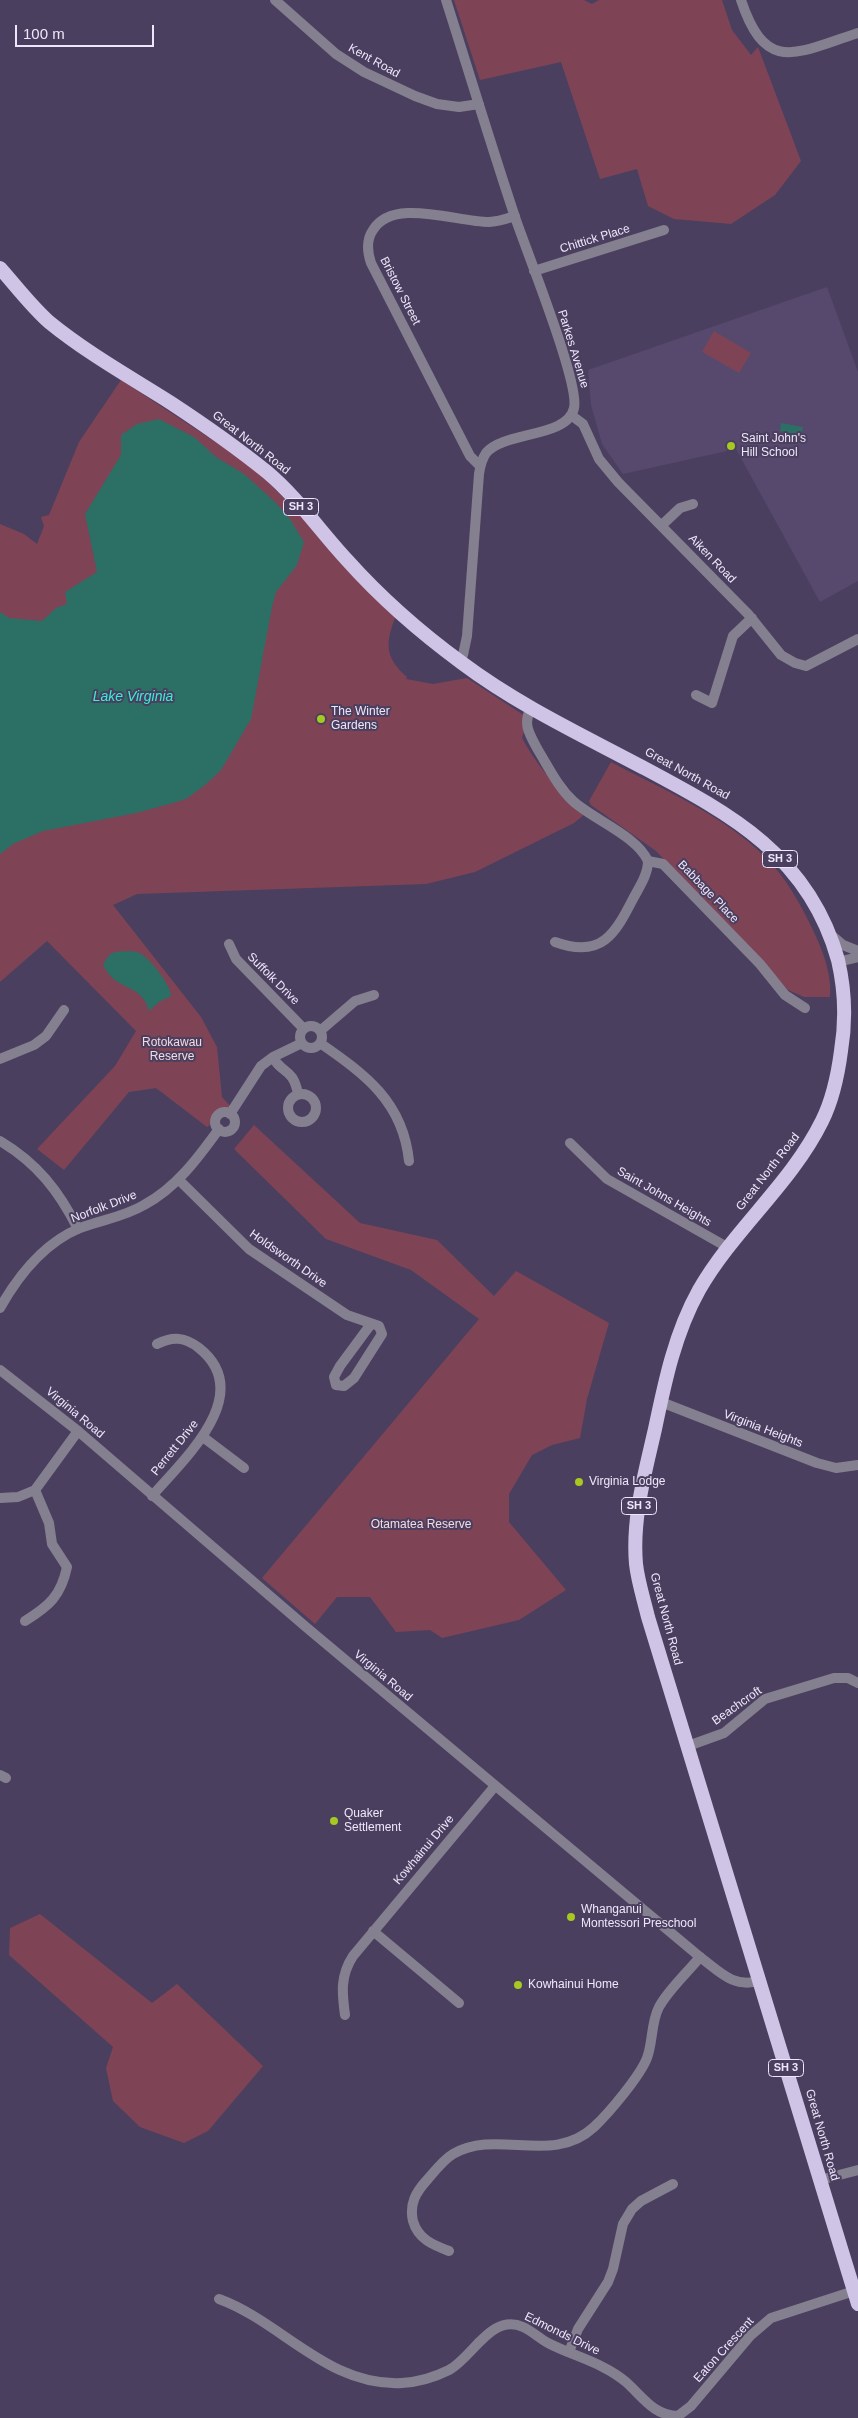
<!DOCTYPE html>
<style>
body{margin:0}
#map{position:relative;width:858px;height:2418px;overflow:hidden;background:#4b3f5f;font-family:Arial,sans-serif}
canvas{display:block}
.scale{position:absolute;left:15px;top:25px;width:139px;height:22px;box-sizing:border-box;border:2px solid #eee7fb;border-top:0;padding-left:6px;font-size:15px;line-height:18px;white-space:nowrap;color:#eee7fb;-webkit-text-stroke:4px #4b3f5f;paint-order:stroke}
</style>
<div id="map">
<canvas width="858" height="2418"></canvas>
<div class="scale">100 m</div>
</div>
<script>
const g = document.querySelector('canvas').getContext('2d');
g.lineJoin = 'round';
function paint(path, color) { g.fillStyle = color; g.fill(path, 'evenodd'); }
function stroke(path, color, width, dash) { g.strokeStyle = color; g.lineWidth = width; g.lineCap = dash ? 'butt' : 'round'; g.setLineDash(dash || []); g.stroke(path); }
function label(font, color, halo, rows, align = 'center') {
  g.font = font + ' Arial,sans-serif'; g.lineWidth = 4; g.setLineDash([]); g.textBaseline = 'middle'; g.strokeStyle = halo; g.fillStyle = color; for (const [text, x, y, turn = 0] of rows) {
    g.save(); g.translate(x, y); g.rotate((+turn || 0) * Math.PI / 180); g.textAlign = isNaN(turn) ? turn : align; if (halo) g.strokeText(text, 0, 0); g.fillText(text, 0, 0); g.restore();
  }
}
paint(new Path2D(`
 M827,287L858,372V581L820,602L736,449L623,474L602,444L591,405L588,370Z`), '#57486e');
paint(new Path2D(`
 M454,0H584L592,4L599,0H722L732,30L751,55L758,47L801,161L775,195L731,224L674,219L648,206L637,169L600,179L561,62L480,80Z
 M714,331L751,353L739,373L702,352Z
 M121,380L252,466L309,523L396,615C386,642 383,656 407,677L406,679L433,684L467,678L528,718L522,738C540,771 559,789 585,814L574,823L475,872L426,884L137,894L113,905L201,1017L217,1047L222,1097L232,1108L207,1127L156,1088L129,1092L64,1170L37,1149L115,1066L136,1031L47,941L0,982V524L24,534L37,544L44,526L41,517L49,515L79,442Z
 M611,762C660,788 727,817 766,858C786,878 800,903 812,928C822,949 832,973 830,997H804L788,990L656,851L591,805L589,801Z
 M254,1125L360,1223L437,1240L494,1296L516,1271L609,1323L587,1399L580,1438L552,1445L532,1455L509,1494V1522L566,1590L519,1620L442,1638L430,1630L396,1632L370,1597H337L315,1624L262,1578L479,1319L411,1270L326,1239L234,1149Z
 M40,1914L152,2003L177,1984L263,2066L208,2131L184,2143L140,2127L113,2101L106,2068L113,2047L9,1955L10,1928Z`), '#7e4456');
paint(new Path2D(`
 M159,419L194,437L216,457L244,474L275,502L290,519L304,542L297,565L276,592L272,607L251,719L221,770L205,785L186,799L173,803L136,813L43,831L13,844L0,854V612L9,618L42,621L56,608L67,604L65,592L97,572L85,514L121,455V435L137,424Z
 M781,423L803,427L801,435L780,431Z
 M115,952C122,952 133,950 139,953C149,957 171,985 171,996L159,1002L149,1011C143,990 131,991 115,980C110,977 106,970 103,965L109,955Z`), '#2c6f64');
stroke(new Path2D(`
 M275,0L336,54L364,72L415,96L437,104L459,107L479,104
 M446,0C469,72 491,145 515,217C526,250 580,383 574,408C568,438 504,431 486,453C482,459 480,467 479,474L467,636L463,655L459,661
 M741,0C766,76 798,52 858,33
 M534,271L664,230
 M571,415L583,424L599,459L618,482L748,614L781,655L795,663L806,666L858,639
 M480,466L470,456L371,263C367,251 366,240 373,230C393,197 456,222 489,222C498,222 506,219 515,216
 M662,525L680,508L693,504
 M696,695L712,703L733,636L752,618
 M531,708C522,724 530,735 538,750C549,768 558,787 573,801C594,820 637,836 648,861L663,864L760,964L785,995L805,1008
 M555,942C602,959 615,934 634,897C640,886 648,874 648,861
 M229,944L236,959L304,1029
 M300 1037a11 11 0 1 1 22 0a11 11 0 1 1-22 0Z
 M320,1031L355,1001L374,995
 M320,1043C366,1075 403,1102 409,1161
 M273,1057C281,1074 293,1067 298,1094
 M0,1059L34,1045L46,1036L64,1010
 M288 1108a14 14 0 1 1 28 0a14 14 0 1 1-28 0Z
 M215 1122a10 10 0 1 1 20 0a10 10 0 1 1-20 0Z
 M230,1114L261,1066L273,1057L302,1043
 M0,1141C37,1163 59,1191 78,1229
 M570,1143L607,1179L727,1247
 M179,1180L249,1249L347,1315L379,1326L382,1334L354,1378L344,1386L336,1385L334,1377L340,1366L371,1324
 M0,1308C18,1276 44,1243 80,1228C101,1220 124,1217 144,1205C176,1188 198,1158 219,1129
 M661,1402L817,1463L836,1468L858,1465
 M203,1437L244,1468
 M152,1496C183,1460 257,1394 199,1348C185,1337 173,1336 157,1344
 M0,1498L18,1497L35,1490L78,1431
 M25,1621C49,1606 61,1596 67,1567L52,1544L49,1523L35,1490
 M688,1746L724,1733L765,1699L834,1678H848L858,1683
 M0,1775L6,1778
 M373,1931L459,2003
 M345,2015C342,1993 340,1976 353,1956L495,1786
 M820,2180L858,2170
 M449,2251C433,2245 418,2239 413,2221C409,2204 416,2192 427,2180C435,2171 443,2160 453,2154C498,2128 552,2166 594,2127C609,2113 640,2076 647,2058C653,2042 651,2022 659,2007C669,1989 687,1973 700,1957
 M219,2299C282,2322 328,2387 402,2383C418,2382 435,2377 449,2370C473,2357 491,2313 523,2327C532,2331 539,2338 548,2343C573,2356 604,2363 626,2382C642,2396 654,2416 678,2416
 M569,2352L578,2329L608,2282L613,2269L623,2224L632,2209L641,2201L673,2184
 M678,2418V2416L691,2406L750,2336L771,2318L854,2291`), '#858090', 10);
stroke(new Path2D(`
 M829,933L843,945L858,951
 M838,962L858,957
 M0,1370L78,1431L306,1627L700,1957C720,1972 733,1988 759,1981`), '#858090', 10);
stroke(new Path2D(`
 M0,268C16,286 31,306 49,322C87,353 130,377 171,403C203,424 236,447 267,472C297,497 320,531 347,560C381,598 421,633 462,663C518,705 582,735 644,768C732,815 809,856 838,960C845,990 846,1021 841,1051C838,1074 833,1099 822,1121C791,1184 734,1229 699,1290C675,1333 665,1381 655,1429C645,1473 632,1518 636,1564C638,1582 644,1600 648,1617L858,2304`), '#cfc3e6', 14);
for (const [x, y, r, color] of [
 [731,446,5,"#a6c820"],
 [321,719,5,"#a6c820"],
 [579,1482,5,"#a6c820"],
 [334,1821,5,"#a6c820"],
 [571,1917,5,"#a6c820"],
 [518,1985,5,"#a6c820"]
]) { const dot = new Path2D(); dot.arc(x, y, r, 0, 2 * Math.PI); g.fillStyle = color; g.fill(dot); stroke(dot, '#4b3f5f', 2); }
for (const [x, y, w] of [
 [301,507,35],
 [780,859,35],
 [639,1506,35],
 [786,2068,35]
]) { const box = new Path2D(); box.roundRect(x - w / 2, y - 8.5, w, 17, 4); g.fillStyle = '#4b3f5f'; g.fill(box); stroke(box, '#eee7fb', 1); }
label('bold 11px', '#eee7fb', null, [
 ["SH 3",301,507],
 ["SH 3",780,859],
 ["SH 3",639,1506],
 ["SH 3",786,2068]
]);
label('12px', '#eee7fb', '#4b3f5f', [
 ["Kent Road",374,61,29],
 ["Chittick Place",595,239,-17],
 ["Bristow Street",400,291,63],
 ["Parkes Avenue",573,349,73],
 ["Great North Road",251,443,38],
 ["Aiken Road",712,559,46],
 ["Great North Road",687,774,29],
 ["Babbage Place",708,892,46],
 ["Suffolk Drive",273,979,45],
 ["Great North Road",768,1172,-52],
 ["Saint Johns Heights",664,1197,30],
 ["Norfolk Drive",104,1207,-21],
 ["Holdsworth Drive",288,1259,35],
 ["Virginia Road",75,1413,40],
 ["Virginia Heights",763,1429,21],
 ["Perrett Drive",175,1448,-51],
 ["Great North Road",666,1619,75],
 ["Virginia Road",383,1676,40],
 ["Beachcroft",737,1706,-35],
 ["Kowhainui Drive",424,1850,-50],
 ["Great North Road",822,2135,74],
 ["Edmonds Drive",562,2334,26],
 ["Eaton Crescent",724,2350,-48]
]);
label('12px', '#eee7fb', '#4b3f5f', [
 ["Saint John's",741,439],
 ["Hill School",741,453],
 ["The Winter",331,712],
 ["Gardens",331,726],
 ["Virginia Lodge",589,1482],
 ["Quaker",344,1814],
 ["Settlement",344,1828],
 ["Whanganui",581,1910],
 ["Montessori Preschool",581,1924],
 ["Kowhainui Home",528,1985]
], 'left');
label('12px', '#f4dbe1', '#4b3f5f', [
 ["Rotokawau",172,1043],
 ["Reserve",172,1057],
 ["Otamatea Reserve",421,1525]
]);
label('italic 14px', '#34f0d8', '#4b3f5f', [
 ["Lake Virginia",133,697]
]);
</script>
